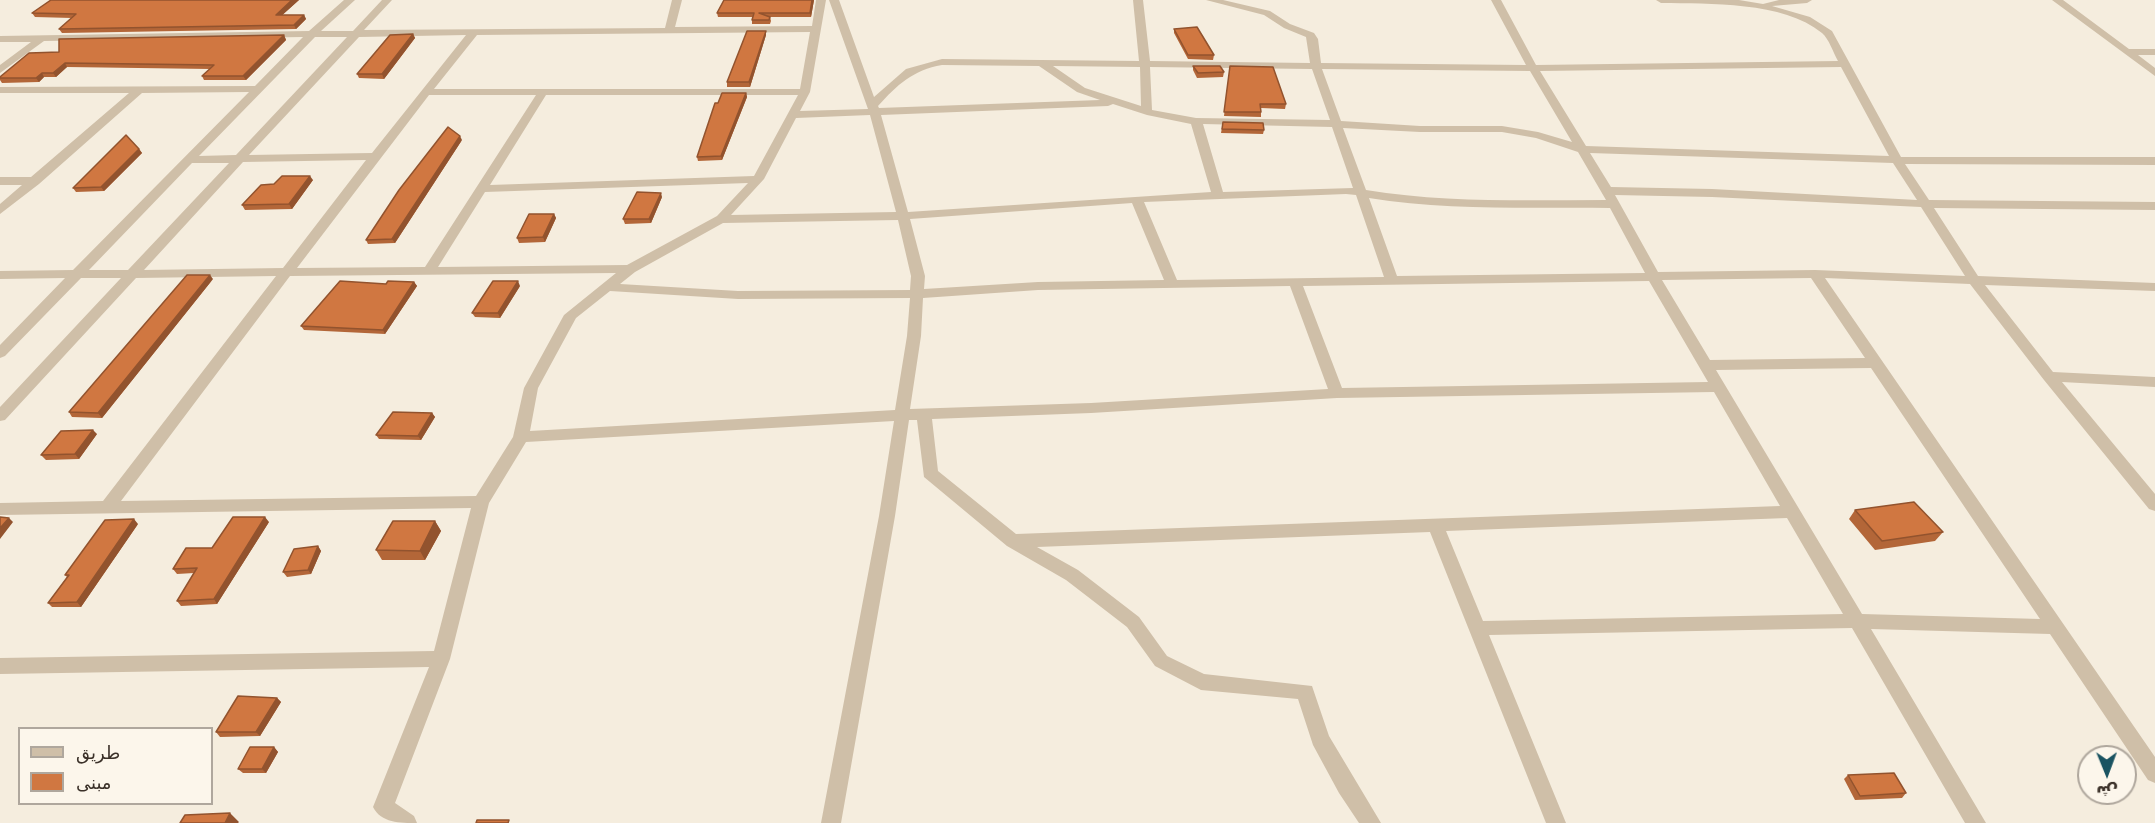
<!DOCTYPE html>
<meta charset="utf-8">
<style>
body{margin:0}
#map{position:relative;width:2155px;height:823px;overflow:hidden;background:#f5edde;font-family:"DejaVu Sans",Cairo,sans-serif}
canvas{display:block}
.legend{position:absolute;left:18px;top:727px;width:195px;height:78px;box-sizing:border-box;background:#fcf6eb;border:2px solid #afa79d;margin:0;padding:8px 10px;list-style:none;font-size:18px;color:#3b3129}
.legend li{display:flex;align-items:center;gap:12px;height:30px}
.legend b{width:30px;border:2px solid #afa79d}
.north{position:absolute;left:2077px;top:745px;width:60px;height:60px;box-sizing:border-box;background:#fcf6eb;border:2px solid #afa79d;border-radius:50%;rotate:179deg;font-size:16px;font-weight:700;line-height:24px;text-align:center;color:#3b3129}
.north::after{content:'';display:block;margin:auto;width:21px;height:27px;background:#1a5361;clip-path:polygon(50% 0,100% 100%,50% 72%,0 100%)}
</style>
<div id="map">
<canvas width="2155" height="823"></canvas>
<ul class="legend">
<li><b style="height:8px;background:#cfbfa8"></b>طريق</li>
<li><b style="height:16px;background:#d07741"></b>مبنى</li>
</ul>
<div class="north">ش</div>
</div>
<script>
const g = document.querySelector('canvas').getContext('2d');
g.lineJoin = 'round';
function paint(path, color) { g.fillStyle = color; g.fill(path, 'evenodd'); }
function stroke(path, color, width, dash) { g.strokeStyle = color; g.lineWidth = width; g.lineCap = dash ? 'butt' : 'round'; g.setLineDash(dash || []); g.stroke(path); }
paint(new Path2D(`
 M344,0H355L321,31H353L382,0H392L364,30L665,28L672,0H682L675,27L812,26L816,0H826L810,92L800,111L868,109L829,0H839L874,97L906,69L942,59L1139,61L1133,0H1143L1150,61L1310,63L1306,37L1284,28L1264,15L1206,0H1223L1270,11L1290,24L1314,33L1318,39L1321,63L1526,65L1491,0H1501L1536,65L1838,61C1833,52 1829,39 1822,33C1783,1 1709,4 1661,3L1656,0H1739L1763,4L1779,0H1812L1807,3L1772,6L1810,17L1832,31L1901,157H2155V165L1905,164L1929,200L2155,202V210L1934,208L1978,276L2155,283V291L1985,285L2053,372L2155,377V387L2062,382L2155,494V511L2149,509L2044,380L1970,284L1825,278L2155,757V783L2148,780L2050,634L1871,629L1986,823H1965L1852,628L1489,635L1566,823H1546L1430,532L1037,547L1078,570L1139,617L1167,656L1204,674L1312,686L1329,736L1381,823H1359L1339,793L1313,745L1298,699L1201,690L1155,666L1127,627L1066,580L1007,546L924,477L917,420H909L895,516L841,823H821L879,516L894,421L526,442L489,503L450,659L395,803L414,816L417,823C400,823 381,823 373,807L429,667L0,674V658L434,651L471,508L0,515V503L103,501L276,276L136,278L5,420L0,421V407L121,278H81L5,356L0,358V345L65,278L0,279V271L73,270L249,92L142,93L39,184L0,214V204L22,185H0V177H31L129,93H0V87L255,86L303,37L44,41L0,73V65L31,42H0V36L309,31ZM810,32L800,89H434L477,35ZM466,35L372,153L249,155L359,37ZM315,37H347L236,155L199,156ZM942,65L1039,66L1077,92L1100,100L879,108L878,106C897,85 913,70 942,65ZM1053,66L1140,67L1141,106L1085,88ZM1150,67L1312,69L1330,120L1196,118L1152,110ZM1841,67L1889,156L1586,146L1540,71ZM1322,69L1530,71L1572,142L1538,132L1502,126H1420L1341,121ZM429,95H536L425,267L297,268ZM546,95H798L754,176L490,185ZM1113,104L1147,115L1191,124L1211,192L908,212L881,115L1108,106ZM870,115L896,212L731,215L764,179L796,118ZM1203,124L1332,127L1353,188L1223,192ZM1343,128L1420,132H1502L1536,138L1578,152L1606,200C1526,200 1444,203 1366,190ZM1590,153L1893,163L1917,200L1712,189L1611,187ZM366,160L283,268L144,270L243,162ZM192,163H229L128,270H89ZM748,183L717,216L627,265L438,267L485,192ZM1346,194L1356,195L1384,277L1177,280L1144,202ZM1615,195L1712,197L1921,207L1965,276L1815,270L1658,272ZM1369,198C1447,211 1530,207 1610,208L1645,273L1397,276ZM1132,203L1164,280L1038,282L924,289L925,276L910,219ZM898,220L911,276L910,290L738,291L620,284L635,272L723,223ZM616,273L564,315L524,388L513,437L476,496L121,501L290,276ZM1811,278L1865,358L1710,360L1662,280ZM1649,281L1708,382L1342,388L1303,286ZM1290,286L1328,389L1091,403L910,409L921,336L923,298L1038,290ZM610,291L738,299L910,298L907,336L895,410L530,431L538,388L576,318ZM1871,368L2040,619L1862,614L1716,370ZM1714,392L1780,506L1016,534L938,471L932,419L1091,413L1337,398ZM1787,518L1843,614L1483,621L1446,531Z
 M2052,0H2063L2129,49H2155V55H2138L2155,68V76Z`), '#cfbfa8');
paint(new Path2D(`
 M51,0H299L282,15H304L306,19L296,29L62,33L59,29L72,18L35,17L32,13Z
 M724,0H814L811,17H770L771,21L770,24H752V20L753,17H718L717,13Z
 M1174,29L1214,55L1213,60L1188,59L1174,33Z
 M766,31V35L750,87H727V82Z
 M413,34L415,38L384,79L359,78L357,74Z
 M284,35L286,40L246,80H204L202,76L210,69L67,67L56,77H44L39,82L2,83L0,80V77L59,52Z
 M1193,66L1224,72L1223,77L1197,78L1193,70Z
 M1230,66L1286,104L1285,109L1261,108V117L1224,116Z
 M746,93L747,97L722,160L698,161L697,157L718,103Z
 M1223,122L1264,130L1263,134L1221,133Z
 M462,140L395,243L368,244L366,240Z
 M139,149L142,153L104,191L76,192L73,188Z
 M313,180L292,209L245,210L242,205L274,184Z
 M662,197L651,223L625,224L623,219Z
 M554,214L556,218L545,242L519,243L517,238Z
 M213,279L102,418L72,417L69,412Z
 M414,282L417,286L385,334L304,330L301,326L386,284Z
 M520,286L500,318L475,317L472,313Z
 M432,413L435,417L421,440L379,439L376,435Z
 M97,434L79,459L46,460L41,455Z
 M1855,510L1943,532L1935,541L1875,550L1849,519Z
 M435,521L441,531L425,560H382L376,550Z
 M269,522L217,604L181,606L177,601L194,573L177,574L173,569L212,548Z
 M138,524L81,607H52L48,603L67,577L65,575Z
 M318,546L321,551L311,574L287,577L283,572Z
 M277,698L281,702L260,736L220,737L216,732Z
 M274,747L278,752L266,773H243L238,769Z
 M1848,775L1906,793L1902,798L1855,800L1844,779Z`), '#b36638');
paint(new Path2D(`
 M292,0H299L278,19L276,15Z
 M812,0H814L811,17L810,13Z
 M304,15L306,19L296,29L294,25Z
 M766,31V35L750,87L749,82Z
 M413,34L415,38L384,79L382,74Z
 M284,35L286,40L246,80L243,76Z
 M65,63L67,67L56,77L53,73Z
 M42,73L44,77L39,82L36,78Z
 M746,93L747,97L722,160L721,156Z
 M460,136L462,140L395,243L392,239Z
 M139,149L142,153L104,191L101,187Z
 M310,176L313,180L292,209L289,204Z
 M661,193L662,197L651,223L649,219Z
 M554,214L556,218L545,242L543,237Z
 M210,275L213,279L102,418L98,413Z
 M518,281L520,286L500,318L498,313Z
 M414,282L417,286L385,334L383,330Z
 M432,413L435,417L421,440L418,436Z
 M93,430L97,434L79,459L75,454Z
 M265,517L269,522L217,604L214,599Z
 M9,518L13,522L0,539V528Z
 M134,519L138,524L81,607L77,602Z
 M435,521L441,531L425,560L420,551Z
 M318,546L321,551L311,574L308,570Z
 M277,698L281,702L260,736L256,732Z
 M274,747L278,752L266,773L262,769Z
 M230,813L239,822L238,823H225Z`), '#92532e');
const building = new Path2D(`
 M51,0H292L276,15H304L294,25L59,29L76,14L32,13Z
 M724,0H812L810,13H759L770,17L769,20H752L754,13H717Z
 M1197,27L1214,55H1188L1174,29Z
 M747,31H766L749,82H727Z
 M413,34L382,74H357L390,35Z
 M284,35L243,76H202L214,65L65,63L53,73H42L36,78H0V77L29,53L59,52V39Z
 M1193,66H1220L1224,72L1198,73Z
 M1230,66L1273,67L1286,104H1260L1261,112H1224Z
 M722,93H746L721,156L697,157L715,103H718Z
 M1223,122L1263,123L1264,130L1222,129Z
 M448,127L460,136L392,239L366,240L399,190Z
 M126,135L139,149L101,187L73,188Z
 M282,176H310L289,204L242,205L261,185L274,184Z
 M637,192L661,193L649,219H623Z
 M529,214H554L543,237L517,238Z
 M187,275H210L98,413L69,412Z
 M340,281L386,284L388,281L414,282L383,330L301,326Z
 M493,281H518L498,313H472Z
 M393,412L432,413L418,436L376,435Z
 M93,430L75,454L41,455L61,431Z
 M1914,502L1943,532L1882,541L1855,510Z
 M0,517L9,518L0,528Z
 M233,517H265L214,599L177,601L197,568L173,569L186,548H212Z
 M134,519L77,602L48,603L69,575H65L105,520Z
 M393,521H435L420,551L376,550Z
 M318,546L308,570L283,572L294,549Z
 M238,696L277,698L256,732H216Z
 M250,747H274L262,769H238Z
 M1894,773L1906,793L1860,796L1848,775Z
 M230,813L225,823H180L185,815Z
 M477,820H509L508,823H476Z`);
paint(building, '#d07741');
stroke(building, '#92532e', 1.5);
</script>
